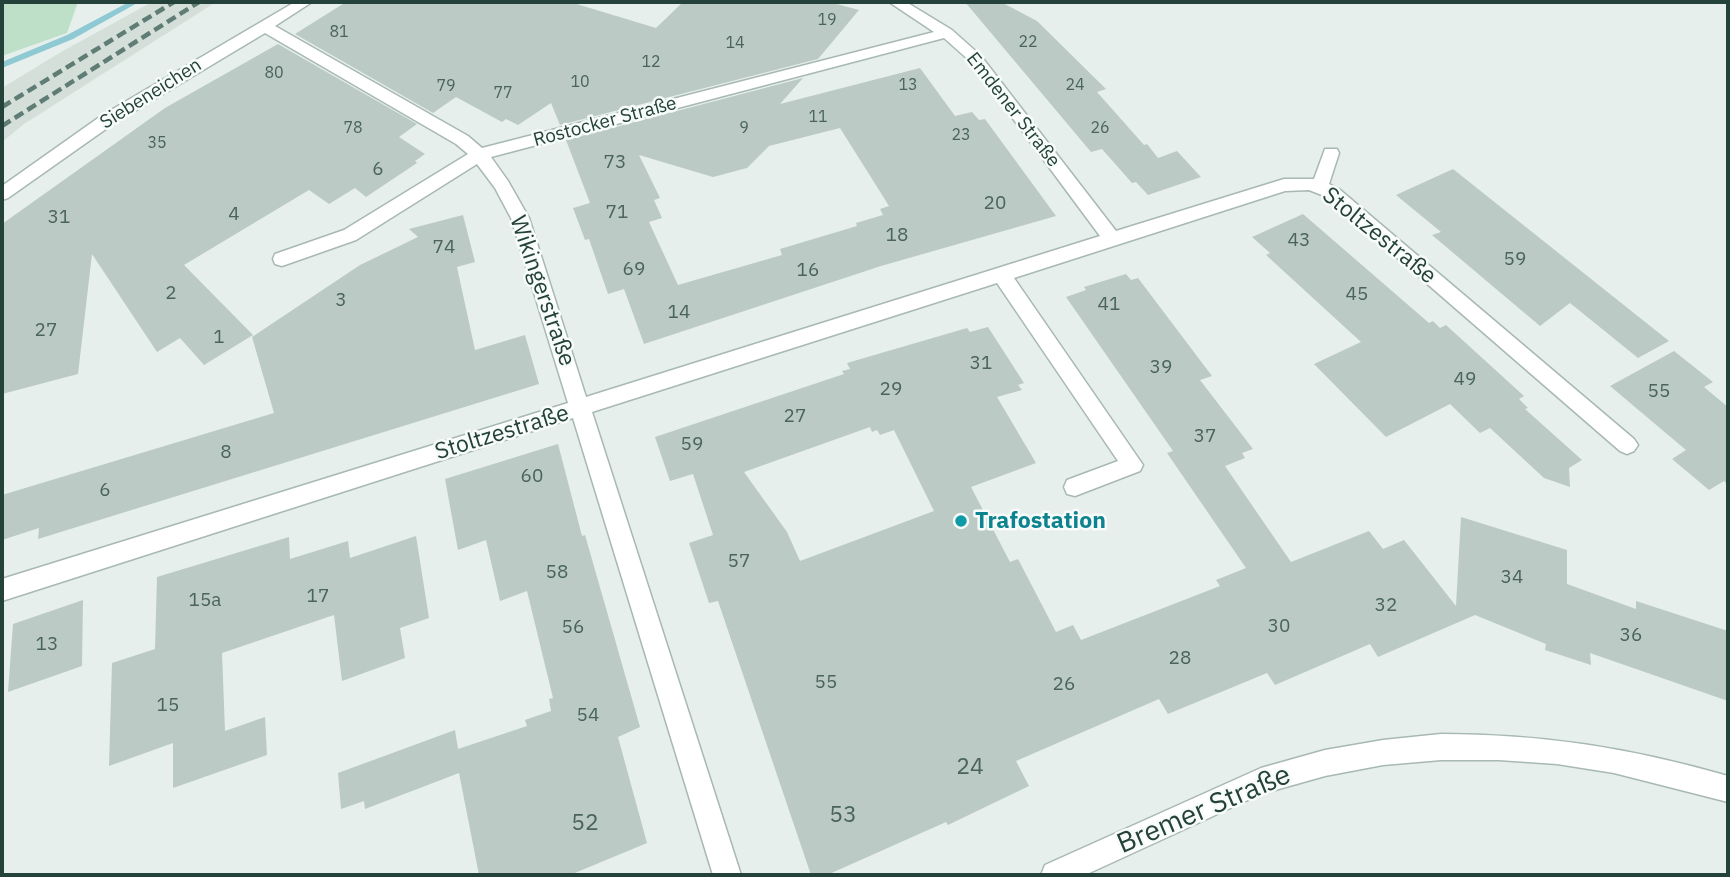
<!DOCTYPE html>
<meta charset="utf-8">
<style>
body{margin:0}
#map{position:relative;width:1730px;height:877px;overflow:hidden;background:#e6efeb;font-family:"IBM Plex Sans",sans-serif}
canvas{display:block}
.frame{position:absolute;inset:0;border:4px solid #24423a;pointer-events:none}
</style>
<div id="map">
<canvas width="1730" height="877"></canvas>
<div class="frame"></div>
</div>
<script>
const g = document.querySelector('canvas').getContext('2d');
g.lineJoin = 'round';
function paint(path, color) { g.fillStyle = color; g.fill(path, 'evenodd'); }
function stroke(path, color, width, dash) { g.strokeStyle = color; g.lineWidth = width; g.lineCap = dash ? 'butt' : 'round'; g.setLineDash(dash || []); g.stroke(path); }
function label(font, color, halo, rows, align = 'center') {
  g.font = font + ' "IBM Plex Sans",sans-serif'; g.lineWidth = 5; g.setLineDash([]); g.textBaseline = 'middle'; g.strokeStyle = halo; g.fillStyle = color; for (const [text, x, y, turn = 0] of rows) {
    g.save(); g.translate(x, y); g.rotate((+turn || 0) * Math.PI / 180); g.textAlign = isNaN(turn) ? turn : align; if (halo) g.strokeText(text, 0, 0); g.fillText(text, 0, 0); g.restore();
  }
}
paint(new Path2D(`
 M152,2H216L24,124L2,142V88L61,52Z`), '#d4dfda');
paint(new Path2D(`
 M2,2H78L67,33L2,56Z`), '#bfe0c8');
paint(new Path2D(`
 M129,2H139L73,39L2,68V62L67,35Z`), '#8ec9d4');
paint(new Path2D(`
 M346,2H570L656,28L683,2H829L859,10L818,59L560,125L551,103L518,125L506,119L502,122L456,97L433,113L295,34Z
 M965,2H1001L1037,21L1106,89L1097,92L1144,145L1147,144L1158,158L1177,151L1201,177L1148,195L1136,182L1132,183L1102,149L1091,152Z
 M278,44L417,124L399,137L425,154L415,161L417,163L366,197L355,188L329,204L309,190L184,265L253,335L204,365L180,338L157,352L92,254L78,374L2,394V224L165,108Z
 M920,68L955,116L972,112L979,120L985,119L1056,216L881,266L644,344L624,289L608,294L589,239L585,240L573,208L590,203L566,140L803,78L780,104ZM840,128L889,206L880,209L883,215L856,223L857,226L780,249L782,255L678,285L649,222L662,218L654,200L660,198L639,155L713,177L747,168L769,146Z
 M1453,169L1669,341L1638,358L1570,303L1540,326L1432,235L1441,232L1396,195Z
 M1303,214L1429,323L1433,321L1440,328L1446,325L1524,396L1519,399L1528,408L1525,409L1582,460L1569,468L1570,487L1544,478L1490,428L1480,433L1450,404L1386,437L1314,364L1361,342L1266,255L1270,253L1252,237Z
 M463,215L475,262L457,267L475,350L525,335L539,384L38,539L39,528L2,540V495L274,413L252,337L360,265L418,237L409,229Z
 M1126,274L1131,280L1138,278L1212,376L1200,380L1253,449L1242,453L1245,458L1225,466L1291,562L1369,531L1383,549L1404,540L1456,606L1461,517L1567,550V584L1636,609V601L1728,631V701L1590,653L1591,665L1545,650L1546,644L1475,615L1378,657L1370,644L1275,685L1267,673L1168,714L1159,699L1016,761L1029,786L948,825L946,822L827,875H811L718,601L709,603L689,543L713,535L693,474L670,481L655,437L844,374L842,371L850,369L847,363L967,328L970,332L988,327L1024,383L1018,385L1022,390L997,397L1036,463L971,487L1010,562L1018,559L1056,632L1073,625L1081,640L1220,586L1216,580L1246,568L1167,453L1173,451L1066,297L1086,290L1084,287ZM870,427L872,432L877,430L880,435L894,430L934,511L800,561L787,532L744,472Z
 M1674,351L1713,382L1704,387L1728,407V485L1724,481L1709,490L1672,459L1686,450L1610,386Z
 M558,444L582,536L585,535L640,727L618,737L647,843L570,875H479L459,773L365,809L364,801L341,809L338,773L455,730L458,749L527,726L525,720L551,711L549,699L553,698L527,591L500,601L486,540L458,550L445,479Z
 M416,536L429,618L400,628L405,658L342,681L334,615L222,653L225,731L265,717L267,755L173,788V743L109,766L112,663L155,649L157,577L289,537L290,559L348,541L350,558Z
 M83,600L82,666L8,692L13,624Z`), '#bbcac4');
const minor = new Path2D(`
 M295,2H312L275,26L468,136L482,148L934,32L889,2H906L952,30L981,56L1116,231L1284,179H1314L1325,149H1337L1339,153L1329,184L1339,189L1634,439L1638,445L1634,451L1627,454L1620,451L1327,197L1309,190L1285,191L1014,278L1143,465L1140,471L1075,496L1067,494L1064,487L1067,480L1118,461L997,283L592,412L741,875H713L573,418L2,601V579L568,403L511,218L495,188L477,164L356,240L282,266L275,264L273,259L275,254L344,230L468,154L456,144L265,33L113,124L8,198L2,200V186L101,116ZM944,38L971,62L1100,236L586,397L529,218L508,181L491,157Z`);
const tertiary = new Path2D(`
 M1441,734C1542,734 1631,748 1728,776V802L1614,773L1557,764L1499,760H1441L1383,765L1325,776L1261,794L1085,875H1041L1045,865L1261,768L1325,750L1383,740Z`);
stroke(minor, '#a8b8b2', 3);
stroke(tertiary, '#a8b8b2', 3);
paint(minor, '#fff');
paint(tertiary, '#fff');
stroke(new Path2D(`
 M2,107L174,2
 M2,126L199,2`), '#5f7d75', 4.5, [10, 5]);
for (const [x, y, r, color] of [
 [961,521,7,"#0f9aa8"]
]) { const dot = new Path2D(); dot.arc(x, y, r, 0, 2 * Math.PI); g.fillStyle = color; g.fill(dot); stroke(dot, '#f7fbf9', 2.5); }
label('16px', '#4a645c', null, [
 ["19",827,20],
 ["81",339,32],
 ["22",1028,42],
 ["14",735,43],
 ["12",651,62],
 ["80",274,73],
 ["10",580,82],
 ["13",908,85],
 ["24",1075,85],
 ["79",446,86],
 ["77",503,93],
 ["11",818,117],
 ["78",353,128],
 ["9",744,128],
 ["26",1100,128],
 ["23",961,135],
 ["35",157,143]
]);
label('19px', '#24423a', '#f7fbf9', [
 ["Siebeneichen",151,94,-32],
 ["Emdener Straße",1013,110,52],
 ["Rostocker Straße",605,122,-15]
]);
label('19px', '#4a645c', null, [
 ["73",615,163],
 ["6",378,170],
 ["20",995,204],
 ["71",617,213],
 ["4",234,215],
 ["31",59,218],
 ["18",897,236],
 ["43",1299,241],
 ["74",444,248],
 ["59",1515,260],
 ["69",634,270],
 ["16",808,271],
 ["2",171,294],
 ["45",1357,295],
 ["3",341,301],
 ["41",1109,305],
 ["14",679,313],
 ["27",46,331],
 ["1",219,338],
 ["31",981,364],
 ["39",1161,368],
 ["49",1465,380],
 ["29",891,390],
 ["55",1659,392],
 ["27",795,417],
 ["37",1205,437],
 ["59",692,445],
 ["8",226,453],
 ["60",532,477],
 ["6",105,491],
 ["57",739,562],
 ["58",557,573],
 ["34",1512,578],
 ["17",318,597],
 ["15a",205,601],
 ["32",1386,606],
 ["30",1279,627],
 ["56",573,628],
 ["36",1631,636],
 ["13",47,645],
 ["28",1180,659],
 ["55",826,683],
 ["26",1064,685],
 ["15",168,706],
 ["54",588,716]
]);
label('23px', '#24423a', '#f7fbf9', [
 ["Stoltzestraße",1379,236,39],
 ["Wikingerstraße",542,291,71],
 ["Stoltzestraße",502,433,-17]
]);
label('bold 23px', '#0d838f', '#f7fbf9', [
 ["Trafostation",975,521]
], 'left');
label('23px', '#4a645c', null, [
 ["24",970,767],
 ["53",843,815],
 ["52",585,823]
]);
label('28px', '#24423a', '#f7fbf9', [
 ["Bremer Straße",1204,810,-23]
]);
</script>
